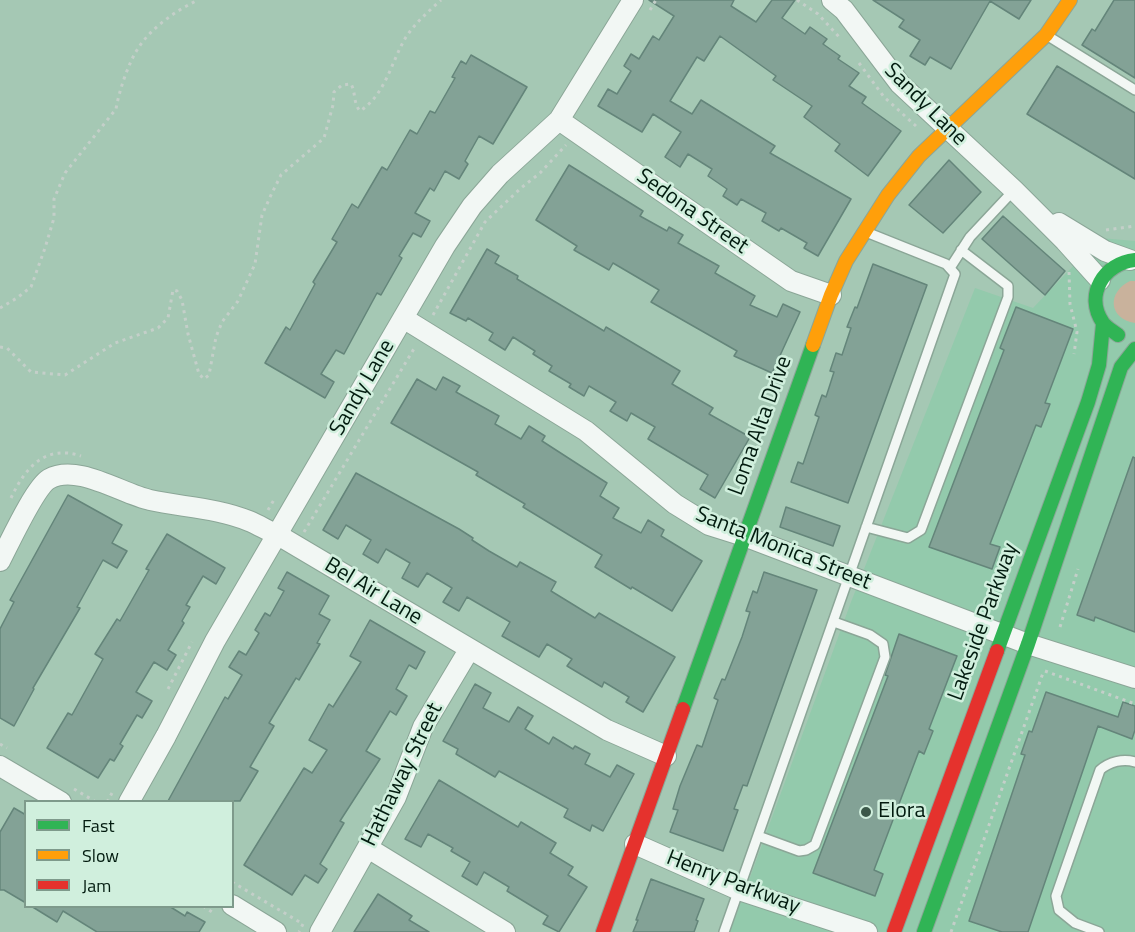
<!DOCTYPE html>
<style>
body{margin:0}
#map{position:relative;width:1135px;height:932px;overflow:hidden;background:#a5c8b4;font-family:"Titillium Web",sans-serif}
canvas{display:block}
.legend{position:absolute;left:24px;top:800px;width:210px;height:108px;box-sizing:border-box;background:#d0efdd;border:2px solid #7e9a8b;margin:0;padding:8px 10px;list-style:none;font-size:18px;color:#021b0f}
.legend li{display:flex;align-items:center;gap:12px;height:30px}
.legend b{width:30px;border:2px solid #7e9a8b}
</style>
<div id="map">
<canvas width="1135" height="932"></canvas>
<ul class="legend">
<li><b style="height:8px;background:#30b455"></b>Fast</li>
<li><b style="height:8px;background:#ff9f0a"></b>Slow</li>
<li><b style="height:8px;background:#e5322d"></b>Jam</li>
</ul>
</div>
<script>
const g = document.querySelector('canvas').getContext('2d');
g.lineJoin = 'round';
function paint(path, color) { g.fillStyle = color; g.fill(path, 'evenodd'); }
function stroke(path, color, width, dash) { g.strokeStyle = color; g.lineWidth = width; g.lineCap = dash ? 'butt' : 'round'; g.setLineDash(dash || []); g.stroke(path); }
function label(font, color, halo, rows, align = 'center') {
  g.font = font + ' "Titillium Web",sans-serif'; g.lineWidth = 5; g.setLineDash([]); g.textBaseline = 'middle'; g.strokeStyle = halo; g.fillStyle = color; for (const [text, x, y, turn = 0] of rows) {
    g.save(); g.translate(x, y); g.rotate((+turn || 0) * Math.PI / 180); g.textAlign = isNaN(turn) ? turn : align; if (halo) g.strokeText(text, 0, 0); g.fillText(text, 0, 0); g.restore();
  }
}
paint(new Path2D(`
 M1100,238L1135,241V932H730L851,602L975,288L1033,308Z`), '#93caac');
paint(new Path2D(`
 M1130,281H1135V323C1108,319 1107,292 1130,281Z`), '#c9b29c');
const building = new Path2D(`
 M649,0H734L731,6L756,22L772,0H795L782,18L805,34L810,27L827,39L823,44L840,56L838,59L859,73L849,86L866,97L862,103L901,131L868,176L835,151L840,144L804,117L812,106L773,80L776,76L720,36L704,61L697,57L670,101L692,114L701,100L775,146L770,153L851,199L818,256L804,248L807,243L781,228L779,231L762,221L766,213L741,199L737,205L723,196L727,189L708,176L712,169L688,154L680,167L665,157L681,132L653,114L642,132L598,106L608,89L617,94L631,71L624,66L631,54L639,59L653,36L659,40L674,16Z
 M873,0H1031L1019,19L990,1L951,69L930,57L925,65L910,56L920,40L899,27L904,20Z
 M1114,0H1135V78L1082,45L1092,29L1095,31Z
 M471,55L527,87L493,144L479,136L465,161L468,164L459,179L445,171L434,191L430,188L415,213L430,221L421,237L413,233L399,256L402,258L381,295L377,293L344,354L336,350L321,374L334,382L325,398L265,363L286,327L290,330L315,284L313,282L337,242L332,239L352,204L358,208L382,167L387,170L410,130L417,134L430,111L435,113L455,78L452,77L461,61L466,64Z
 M1057,66L1135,113V179L1027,114Z
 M949,160L981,192L943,233L909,205Z
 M569,165L643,211L640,216L667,231L669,227L683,235L678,243L719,266L715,273L755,296L750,305L777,317L783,304L800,312L772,373L734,356L737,351L651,302L659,290L613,263L609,270L574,250L577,246L536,220Z
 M1003,216L1065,271L1045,295L982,239Z
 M487,249L499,256L495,263L518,276L517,279L604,331L606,327L680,371L672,384L713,408L709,414L750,437L715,498L700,489L708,475L648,439L655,427L631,413L627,421L610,411L616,402L589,386L584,396L569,387L571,384L549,371L552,366L533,354L535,351L513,337L505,350L489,340L493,333L468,318L466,321L450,313Z
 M873,264L927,285L848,503L791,482L798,462L803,464L819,417L815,415L822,395L826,397L834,372L830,371L836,353L842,355L851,328L847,327L855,307L857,308Z
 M1016,307L1073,329L1045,403L1050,404L1041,427L1036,425L990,544L1000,547L992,569L929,547L1004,350L1000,348Z
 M443,377L460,386L456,392L499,416L495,424L521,439L529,426L545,436L542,441L607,483L600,496L619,508L613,518L641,533L648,520L664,530L661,536L702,561L672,611L632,587L631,589L595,567L602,555L523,507L525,504L476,475L478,472L391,423L417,379L436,390Z
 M1133,457L1135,458V632L1095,617L1094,621L1077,615Z
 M356,473L459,529L473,538L472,540L489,551L517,567L520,562L556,582L551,591L595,618L599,613L675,657L643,712L626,702L629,697L604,682L602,687L567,666L572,659L547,644L539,657L502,636L510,622L467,597L459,611L443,602L452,588L427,573L418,587L402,578L410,563L386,549L378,563L363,554L371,540L346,525L338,539L323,530Z
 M68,495L122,525L112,543L127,551L117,568L103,560L77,607L80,608L33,688L34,689L14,726L0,718V629L14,602L10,600Z
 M786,507L840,526L833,546L780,527Z
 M167,534L225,568L216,584L203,576L186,605L190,607L182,621L184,623L168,650L176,655L167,670L154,662L136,692L152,701L142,718L137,715L120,744L123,746L114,761L110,759L98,778L47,748L68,713L72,715L103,659L95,654L117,619L120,621L149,570L146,569Z
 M287,572L329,596L319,614L330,620L317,643L320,644L299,680L296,678L269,723L274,726L250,767L258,771L240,801H168L225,697L228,699L242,675L229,667L239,651L246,655L259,633L255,630L265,613L270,616L284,591L278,588Z
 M764,572L817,590L747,786L743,785L734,809L738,810L723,851L670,832L678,810L673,809L680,786L697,745L702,747L718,700L714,698L722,679L725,680L742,637L750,612L746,611L753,591L757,593Z
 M370,620L425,652L416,669L409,665L396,689L407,696L396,715L390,711L366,751L380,759L340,821L344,823L320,864L327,869L318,883L305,875L292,895L244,865L304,768L312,773L327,750L309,740L329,704L333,707L361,662L350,656Z
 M899,634L957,656L929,729L933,731L924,754L919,751L874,870L883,874L875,896L813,873L888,676L885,675Z
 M475,684L491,693L483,708L509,722L518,707L533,716L525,729L549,744L553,737L573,749L575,746L590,754L585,764L610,777L617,765L634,774L603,831L592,825L590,831L564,817L568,809L499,771L495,777L456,754L458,749L443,741Z
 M1046,692L1118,717L1123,702L1135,706V730L1132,739L1098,726L1028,932H1002L969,921L1025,755L1021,754L1029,731L1032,732Z
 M439,780L518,827L521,822L556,843L550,853L573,867L568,875L587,887L559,932L543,924L548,916L507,891L509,887L484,872L477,885L462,876L470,862L451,851L453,848L428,834L421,847L405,839Z
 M14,808L26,815V903L4,890H0V832Z
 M651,879L704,899L696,920L698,921L694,932H633L638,920H636Z
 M378,894L412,916L409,920L429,932H354Z
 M31,906H169L185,916L187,912L205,922L199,932H97L63,911L57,922Z`);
paint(building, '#83a296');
stroke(building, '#64857a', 1.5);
const lane = new Path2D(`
 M1048,36L1135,90
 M950,268L970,237L1014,190
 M866,527L908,538L921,530L1008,297V286L961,250
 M758,836L799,851L806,850L815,845L885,657L883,644L870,635L834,622
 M724,932L955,274L946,264L866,232
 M1099,932L1075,923L1059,910L1056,896L1100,770C1109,762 1123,758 1135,762`);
const street = new Path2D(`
 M832,0L844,10L900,84L1014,190L1065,241L1100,280
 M559,120L791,281L831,295
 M1059,223L1105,251L1130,260
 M403,318L586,431L675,504L709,525L744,536L1028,644L1135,678
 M0,561C9,544 35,487 49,479C77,463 122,494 150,500C182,507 218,508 249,521C259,525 268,531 278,535L607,730L666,756
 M0,766L61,802
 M129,802L166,736L215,641L445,246L472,206L500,174L559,120L633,0
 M635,844L739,890L867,932
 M368,848L505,932
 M232,905L276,932
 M320,932L396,797L423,727L469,650`);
const fast = new Path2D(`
 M1118,335C1113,331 1107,328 1103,323C1084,295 1104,263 1135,260
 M997,651L1088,402L1099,365L1103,324
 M683,709L813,345
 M924,932L1028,644L1121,367L1135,349`);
const slow = new Path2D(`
 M813,345L831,295L846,261L888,195L919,156L1046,35L1070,0`);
const jam = new Path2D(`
 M603,932L683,709
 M894,932L997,651`);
stroke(lane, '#8ba697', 12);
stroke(street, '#8ba697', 22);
stroke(fast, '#8ba697', 16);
stroke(slow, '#8ba697', 16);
stroke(jam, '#8ba697', 16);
stroke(new Path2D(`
 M797,0L818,14L840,38
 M650,10L656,0
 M859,63L884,97L916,126
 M1106,230L1135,226
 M1069,272L1070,304L1077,332L1074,354
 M0,308L17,298L31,287L45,248L54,218V199L65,173L116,109C119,91 129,61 139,47C152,27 177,10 198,0
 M433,315L485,222L521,188L540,173L566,145
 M0,347L7,348L31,372L65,375L115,343L158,328L168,318L173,290L177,291L182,300L188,334L199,374L204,379L209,375L216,337L222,322L238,301L255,264L262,215L271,195L281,175L324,138L333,105L334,92L342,85L351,84C356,93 353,103 360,111C386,94 391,62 406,37C416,22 428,12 441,0
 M11,498C25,468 45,444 81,456
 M268,510L275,498
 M304,532L415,347
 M1060,627L1078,569
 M1045,671L1135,704
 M168,689L192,642
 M0,744L7,748
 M74,789L96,802
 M107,802L112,793
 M232,882L303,924L299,932
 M203,906L215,914
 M951,932L1043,673`), '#c4cfc9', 3, [3, 4.5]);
stroke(lane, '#f2f7f4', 9);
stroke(street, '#f2f7f4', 20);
stroke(fast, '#30b455', 14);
stroke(slow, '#ff9f0a', 14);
stroke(jam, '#e5322d', 14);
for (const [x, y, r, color] of [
 [866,812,6,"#3b5849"]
]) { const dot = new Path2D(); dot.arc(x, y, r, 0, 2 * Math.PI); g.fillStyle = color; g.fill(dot); stroke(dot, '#d0efdd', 2); }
label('22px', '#021b0f', '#d0efdd', [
 ["Sandy Lane",925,105,45],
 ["Sedona Street",692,212,35],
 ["Sandy Lane",363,388,-60],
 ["Loma Alta Drive",761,426,-70],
 ["Santa Monica Street",783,549,22],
 ["Bel Air Lane",373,592,31],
 ["Lakeside Parkway",984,622,-70],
 ["Hathaway Street",403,775,-64],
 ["Henry Parkway",733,883,21]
]);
label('22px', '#021b0f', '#d0efdd', [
 ["Elora",878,812]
], 'left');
</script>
